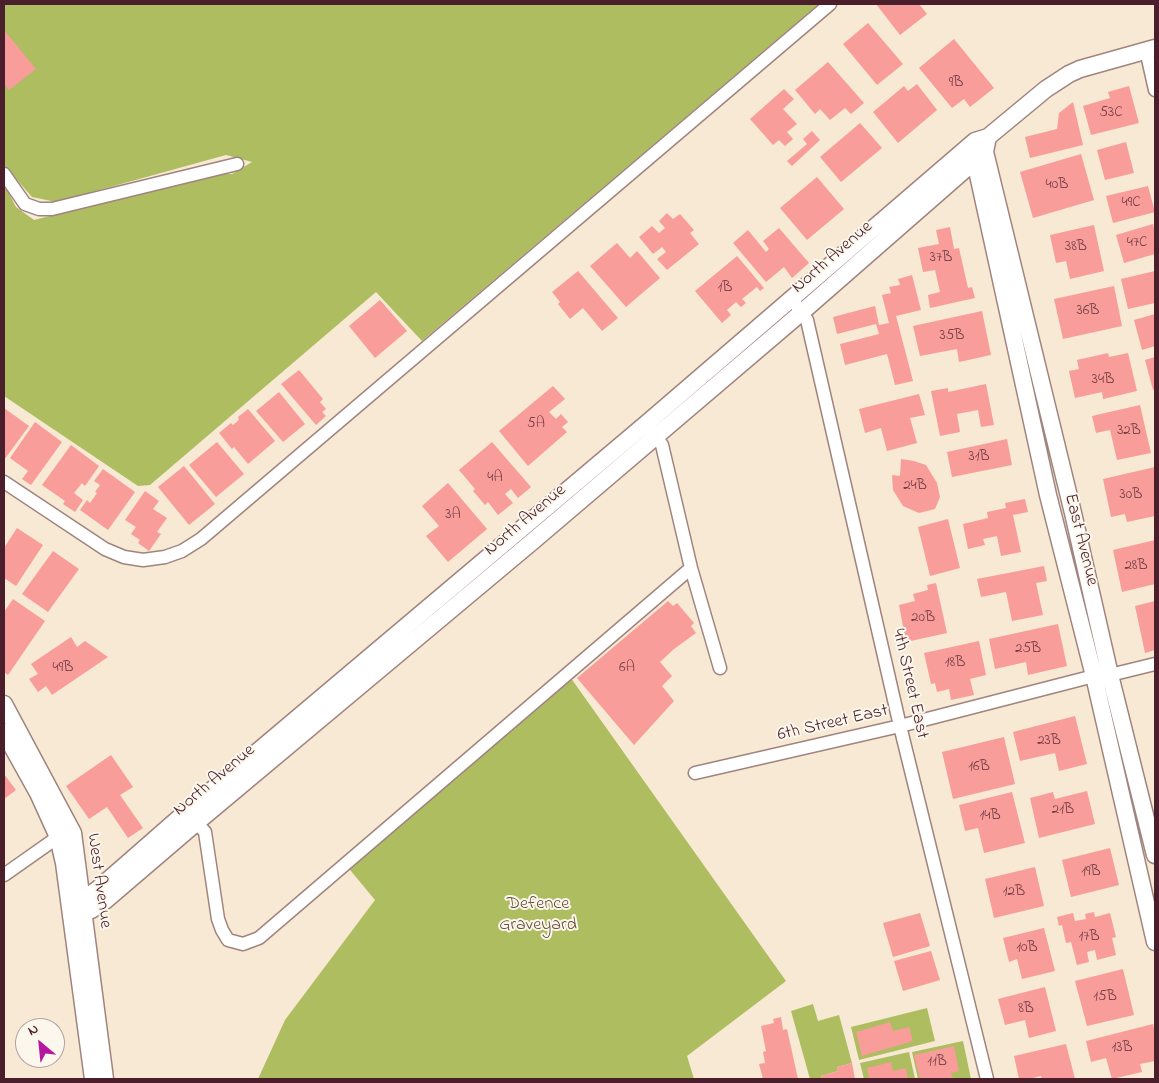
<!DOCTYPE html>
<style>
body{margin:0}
#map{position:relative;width:1159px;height:1083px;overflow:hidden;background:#f7e9d3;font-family:"Indie Flower",sans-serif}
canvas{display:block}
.frame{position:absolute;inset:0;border:5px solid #4a1f2b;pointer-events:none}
.north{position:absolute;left:15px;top:1018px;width:50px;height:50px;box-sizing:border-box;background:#fbf7ec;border:1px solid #b4a19f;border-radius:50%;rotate:332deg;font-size:14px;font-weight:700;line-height:20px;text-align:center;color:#4a1f2b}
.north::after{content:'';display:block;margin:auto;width:18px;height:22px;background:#b5179e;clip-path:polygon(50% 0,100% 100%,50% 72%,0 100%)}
</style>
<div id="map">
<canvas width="1159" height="1083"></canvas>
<div class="frame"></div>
<div class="north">N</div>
</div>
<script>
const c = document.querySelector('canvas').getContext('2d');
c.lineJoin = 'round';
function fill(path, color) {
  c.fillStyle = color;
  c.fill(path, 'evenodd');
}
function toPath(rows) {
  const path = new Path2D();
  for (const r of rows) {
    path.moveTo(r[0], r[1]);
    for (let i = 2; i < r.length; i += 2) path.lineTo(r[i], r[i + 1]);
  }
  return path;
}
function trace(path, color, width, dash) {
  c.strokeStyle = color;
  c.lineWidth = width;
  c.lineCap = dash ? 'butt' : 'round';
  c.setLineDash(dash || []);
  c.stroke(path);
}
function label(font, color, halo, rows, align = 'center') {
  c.font = font + ' "Indie Flower",sans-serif';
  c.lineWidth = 4;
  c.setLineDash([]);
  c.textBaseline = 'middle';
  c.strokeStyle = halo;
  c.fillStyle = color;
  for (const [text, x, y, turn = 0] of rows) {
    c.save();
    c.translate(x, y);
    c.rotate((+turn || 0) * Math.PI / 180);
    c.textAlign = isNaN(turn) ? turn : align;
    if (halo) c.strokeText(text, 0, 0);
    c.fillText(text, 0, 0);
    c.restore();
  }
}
const green = toPath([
 [5,4,819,4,422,341,376,292,150,485,138,486,4,396,4,191,6,188,16,207,34,220,216,174,232,174,252,162,226,155,56,202,32,197,4,165,4,6],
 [568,674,786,981,687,1056,694,1079,258,1079,285,1020,375,900,346,865],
 [813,1004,818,1021,839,1015,852,1063,837,1067,838,1071,821,1076,822,1079,810,1079,791,1011],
 [927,1008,935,1041,859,1060,851,1027],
 [963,1041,971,1079,918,1079,912,1052],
 [909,1052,915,1079,864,1079,860,1063]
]);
const building = toPath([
 [876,4,919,4,927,14,900,35],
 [868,23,903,64,877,85,843,44],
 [4,30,36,69,9,90,4,84],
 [954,39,994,88,970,107,964,99,952,108,919,68],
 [828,62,864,103,851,114,845,108,830,120,820,109,815,114,795,90],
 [917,84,937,110,898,143,873,112,904,86,908,91],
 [1129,86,1139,123,1091,135,1083,106,1110,98,1108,92],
 [784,89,794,99,783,109,797,124,787,132,793,139,785,146,779,140,773,145,750,119],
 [1073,102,1083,145,1030,158,1025,137,1057,129,1059,113],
 [860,123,882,148,841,182,820,157],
 [812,131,820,140,792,166,787,161,807,144,803,139],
 [1126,142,1134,173,1105,180,1097,150],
 [1081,154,1094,200,1033,218,1020,172],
 [817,177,844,209,807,240,780,208],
 [1148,186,1155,212,1113,223,1106,196],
 [667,213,673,219,680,214,694,230,690,233,699,244,667,270,657,259,666,252,662,247,653,254,639,237,652,226,659,233,665,228,659,221],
 [1153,224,1155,233,1155,254,1124,263,1116,235],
 [1094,225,1104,271,1070,279,1066,261,1056,263,1050,235],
 [950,227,954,249,959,248,968,288,972,287,975,298,930,308,928,295,940,292,935,270,923,272,918,248,939,244,936,230],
 [779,228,809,263,792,278,784,267,766,282,733,243,748,230,766,252,769,249,763,241],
 [617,243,630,258,637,251,660,278,626,307,590,266],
 [737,256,764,288,760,291,757,287,742,299,746,303,741,307,736,302,727,310,731,315,722,323,695,291],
 [578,271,618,318,602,331,583,308,570,319,558,304,560,302,552,292],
 [1155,271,1155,303,1128,309,1121,279],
 [912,275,921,310,896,316,913,381,895,385,887,354,845,365,840,344,879,334,876,324,837,334,833,317,875,306,879,325,889,323,882,295,891,293,889,287,900,285,898,279],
 [1114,286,1122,326,1063,339,1054,299],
 [380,300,407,331,375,358,349,326],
 [982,311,991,355,959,362,957,349,920,356,913,326],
 [1155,314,1155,346,1142,350,1134,320],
 [1108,353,1109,357,1128,353,1137,391,1103,399,1102,392,1075,398,1069,371,1079,369,1077,360],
 [1155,357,1155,389,1153,390,1145,360],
 [299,370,323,399,320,402,326,409,322,412,326,416,316,425,281,384],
 [986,384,994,425,981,427,978,410,957,414,960,432,940,436,931,391,948,388,948,392],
 [553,386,565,399,549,412,556,419,561,414,568,422,562,427,567,432,528,466,499,431],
 [279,392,305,424,283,442,256,411],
 [919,394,925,415,910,418,917,443,887,451,881,428,865,433,859,409],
 [1140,405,1151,453,1117,460,1110,430,1096,433,1092,416],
 [4,408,29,426,4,460],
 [248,409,275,441,248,464,234,447,232,449,219,433,231,423,233,425,239,420,238,417],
 [35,422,62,442,31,485,22,479,28,471,10,458],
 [1007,439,1012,465,952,477,947,452],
 [217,442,244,474,216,497,189,465],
 [492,442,531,487,518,498,511,489,505,494,513,503,498,515,488,502,485,505,473,491,475,489,459,470],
 [71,445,99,466,85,486,82,483,74,493,83,500,75,512,63,504,65,501,42,485],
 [901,459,914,461,926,465,937,483,940,497,935,509,919,513,903,506,893,490,892,475,900,476],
 [184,466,215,504,189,525,158,487],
 [1155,467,1155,516,1127,522,1125,514,1111,517,1103,479],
 [103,469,135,492,108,530,80,510,87,500,90,503,97,493,95,492,100,485,94,481],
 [448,483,487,529,448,562,426,536,439,526,422,506],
 [145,491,159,501,153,509,167,518,157,532,161,534,149,551,138,543,140,540,131,534,136,527,125,520],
 [1025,499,1028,512,1013,515,1021,552,1001,556,997,536,983,539,985,545,968,549,963,524,988,518,987,512,1006,508,1005,503],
 [948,519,960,568,930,576,918,527],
 [17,528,43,545,16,586,4,578,4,548],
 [1155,540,1155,584,1122,592,1113,550],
 [53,551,79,569,48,612,22,594],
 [1044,566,1047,581,1036,583,1043,615,1012,621,1006,592,981,597,977,579],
 [936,583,947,633,906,642,899,605,915,601,913,594,928,590,927,585],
 [13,599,45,621,8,675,4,672,4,621,5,619,4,618,4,612],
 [668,601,673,606,677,603,694,623,691,626,696,633,674,649,660,662,672,676,662,686,674,701,634,745,577,678],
 [1155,601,1155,650,1145,653,1135,606],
 [1058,624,1067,666,1028,675,1026,662,995,669,989,639],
 [71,637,77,647,85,641,108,657,52,695,46,686,38,692,29,679,38,674,31,664],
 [979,641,986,675,970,679,974,695,951,700,949,689,937,692,935,683,931,684,924,653],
 [1075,716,1087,764,1059,771,1055,753,1020,761,1013,732],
 [1004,737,1015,784,953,799,942,752],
 [111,755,133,787,120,795,143,828,128,838,107,807,89,819,66,786],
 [4,774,16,790,4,799],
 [1087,791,1095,824,1039,838,1030,798,1053,792,1055,799],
 [1012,792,1025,843,984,853,978,828,965,831,959,805],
 [1110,848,1119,885,1071,897,1062,860],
 [1035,867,1044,906,994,918,985,879],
 [1094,912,1095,917,1110,913,1116,937,1112,938,1116,955,1097,960,1095,950,1087,952,1089,962,1077,965,1071,942,1066,943,1062,925,1059,926,1057,917,1073,913,1075,921,1086,919,1085,914],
 [920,913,930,946,893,957,883,923],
 [1044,928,1055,971,1022,979,1017,959,1009,962,1003,938],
 [931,951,940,980,903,991,894,961],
 [1123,969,1134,1015,1087,1026,1075,981],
 [1045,987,1056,1031,1029,1038,1025,1020,1005,1025,998,999],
 [781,1017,783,1030,787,1029,798,1079,763,1079,759,1064,765,1063,763,1052,766,1051,761,1026,774,1023,773,1019],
 [890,1022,893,1031,909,1027,913,1041,862,1056,856,1032],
 [1153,1024,1155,1033,1155,1061,1140,1064,1142,1072,1112,1079,1106,1058,1091,1062,1086,1041],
 [1066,1044,1075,1079,1042,1079,1041,1076,1029,1079,1019,1079,1014,1056],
 [954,1046,959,1071,951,1073,953,1079,920,1079,914,1055],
 [891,1062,893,1071,906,1068,908,1079,869,1079,867,1068],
 [852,1063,855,1079,822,1079,821,1076,838,1071,837,1067]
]);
const minor = toPath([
 [1146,50,1155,90],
 [4,174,25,204,39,209,52,209,237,164],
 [797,306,807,320,900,726,987,1079],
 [652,431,662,445,691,568,720,668],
 [4,482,105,549,124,557,143,560,165,557,182,551,201,539,830,4],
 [1110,675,1155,664],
 [695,773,900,726,1094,676],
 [190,816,205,832,218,919,222,930,228,940,243,944,259,938,691,568],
 [4,875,58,837]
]);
const tertiary = toPath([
 [980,147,985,152,1073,513,1110,675,1155,855],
 [969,154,975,161,1048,495,1094,676,1155,942],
 [4,704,73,833,105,1079],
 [4,732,38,793,58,837,64,863,93,1079],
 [69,900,82,898,91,894,98,889,186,812,647,423,975,141,988,137,1046,89,1069,74,1080,69,1155,48],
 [71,916,91,910,106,900,196,823,533,541,802,312,985,152,988,137]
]);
const numberNames = [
 ["9B",956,84],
 ["53C",1111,114],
 ["40B",1057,186],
 ["49C",1131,204],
 ["47C",1137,244],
 ["38B",1076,248],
 ["37B",941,259],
 ["1B",725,289],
 ["36B",1088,312],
 ["35B",952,337],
 ["34B",1103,381],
 ["5A",536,425],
 ["32B",1129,432],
 ["31B",979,458],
 ["4A",495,479],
 ["24B",915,487],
 ["30B",1131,496],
 ["3A",453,516],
 ["28B",1136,567],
 ["20B",923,619],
 ["25B",1028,650],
 ["18B",955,664],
 ["49B",63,669],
 ["6A",627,669],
 ["23B",1049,742],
 ["16B",979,768],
 ["21B",1063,811],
 ["14B",990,817],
 ["19B",1091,873],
 ["12B",1014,893],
 ["17B",1089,938],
 ["10B",1027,949],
 ["15B",1105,998],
 ["8B",1026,1010],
 ["13B",1122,1049],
 ["11B",937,1063]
];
const streetNames = [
 ["North Avenue",833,258,-41],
 ["North Avenue",526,521,-40],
 ["East Avenue",1080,540,76],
 ["4th Street East",909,684,77],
 ["6th Street East",833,724,-13],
 ["North Avenue",215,781,-40],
 ["West Avenue",98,881,82]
];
const parkNames = [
 ["Defence",538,905],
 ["Graveyard",538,926]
];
fill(green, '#adbd60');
fill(building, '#f89d9a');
trace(minor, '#a0847f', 15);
trace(tertiary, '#a0847f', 19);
trace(minor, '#fff', 12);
trace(tertiary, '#fff', 16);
label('15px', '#763e47', null, numberNames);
label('18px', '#4a1f2b', '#fbf7ec', streetNames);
label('18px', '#684e3b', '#fbf7ec', parkNames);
</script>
